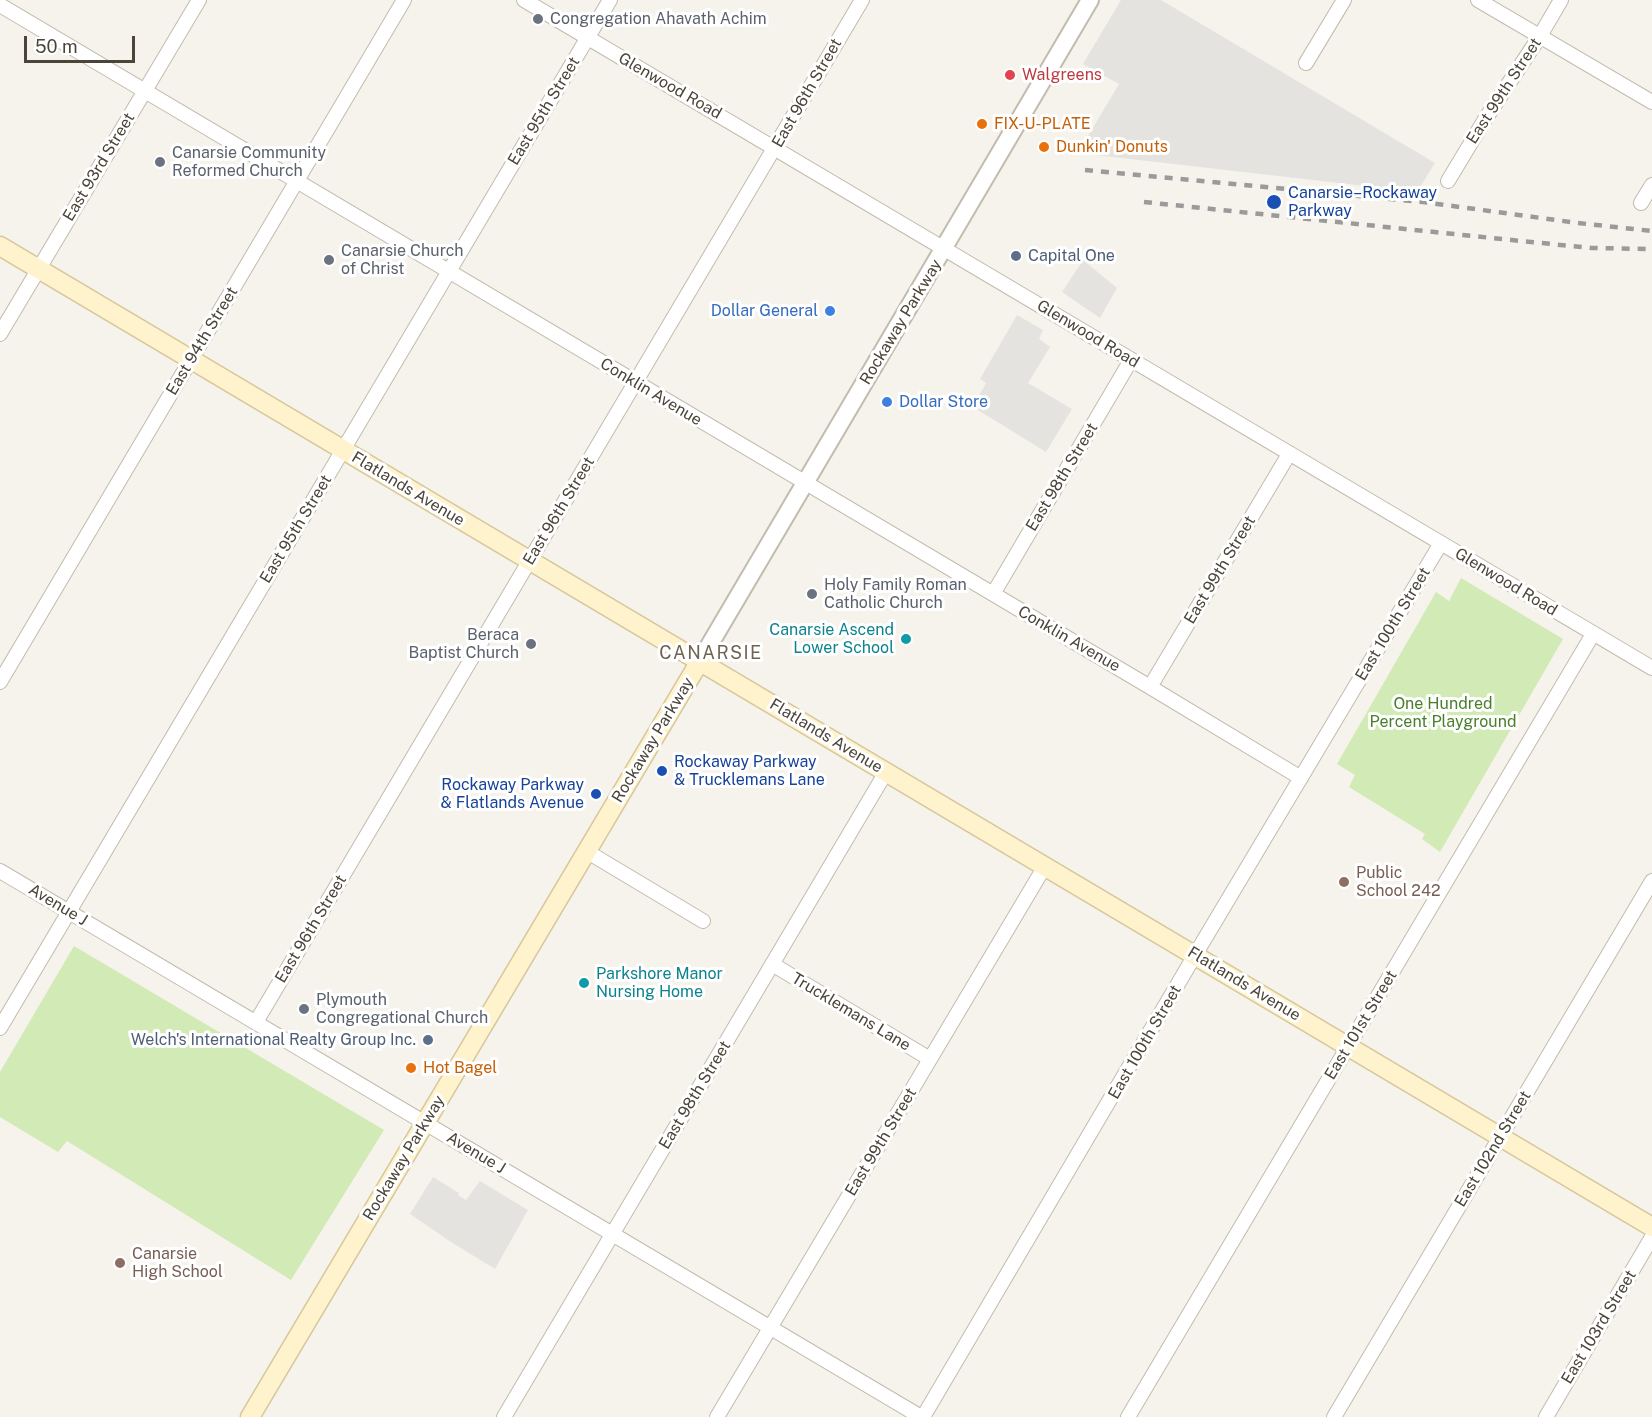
<!DOCTYPE html>
<meta charset="utf-8">
<style>
body{margin:0}
#map{position:relative;width:1652px;height:1417px;overflow:hidden;background:#f6f3ec;font-family:"Public Sans",sans-serif}
canvas{display:block}
.scale{position:absolute;left:24px;top:36px;width:111px;height:27px;box-sizing:border-box;border:3px solid #4b4439;border-top:0;padding-left:8px;font-size:18px;line-height:21px;white-space:nowrap;color:#4b4439;-webkit-text-stroke:4px #fff;paint-order:stroke}
</style>
<div id="map">
<canvas width="1652" height="1417"></canvas>
<div class="scale">50 m</div>
</div>
<script>
const c = document.querySelector('canvas').getContext('2d');
c.lineJoin = 'round';
function fill(path, color) {
  c.fillStyle = color;
  c.fill(path, 'evenodd');
}
function toPath(rows) {
  const path = new Path2D();
  for (const r of rows) {
    path.moveTo(r[0], r[1]);
    for (let i = 2; i < r.length; i += 2) path.lineTo(r[i], r[i + 1]);
  }
  return path;
}
function trace(path, color, width, dash) {
  c.strokeStyle = color;
  c.lineWidth = width;
  c.lineCap = dash ? 'butt' : 'round';
  c.setLineDash(dash || []);
  c.stroke(path);
}
function label(font, color, halo, rows, align = 'center') {
  c.font = font + ' "Public Sans",sans-serif';
  c.lineWidth = 6;
  c.setLineDash([]);
  c.textBaseline = 'middle';
  c.strokeStyle = halo;
  c.fillStyle = color;
  for (const [text, x, y, turn = 0] of rows) {
    c.save();
    c.translate(x, y);
    c.rotate((+turn || 0) * Math.PI / 180);
    c.textAlign = isNaN(turn) ? turn : align;
    if (halo) c.strokeText(text, 0, 0);
    c.fillText(text, 0, 0);
    c.restore();
  }
}
const green = toPath([
 [1461,578,1563,639,1440,852,1422,839,1425,834,1349,787,1355,775,1337,764,1436,592,1449,601],
 [74,946,384,1130,291,1280,67,1141,58,1152,0,1117,0,1072]
]);
const parking = toPath([
 [1121,0,1161,0,1435,163,1417,192,1078,153,1119,84,1083,64],
 [1083,260,1117,288,1100,318,1062,292],
 [1017,315,1043,330,1039,339,1050,347,1028,383,1072,409,1046,452,973,407,986,383,980,379],
 [433,1177,459,1193,458,1195,466,1200,480,1181,528,1210,495,1269,451,1242,410,1214]
]);
const minor = toPath([
 [524,0,1652,668],
 [1478,0,1652,102],
 [0,5,1150,687,1301,778],
 [1306,63,1344,0],
 [1448,181,1484,121,1540,36,1561,0],
 [1641,203,1652,185],
 [0,334,199,0],
 [993,594,1131,360],
 [0,682,404,0],
 [1150,687,1289,454],
 [586,851,703,921],
 [0,871,921,1417],
 [772,964,930,1059],
 [256,1022,862,0],
 [0,1028,610,0],
 [504,1417,886,772],
 [717,1417,1045,866],
 [923,1417,1195,955,1441,543],
 [1128,1417,1593,634],
 [1334,1417,1652,881],
 [1546,1417,1652,1237]
]);
const tertiary = toPath([
 [700,661,1090,0]
]);
const secondary = toPath([
 [0,246,1652,1227],
 [250,1417,700,661]
]);
const rail = toPath([
 [1085,170,1423,202,1578,223,1652,231],
 [1144,202,1531,242,1592,248,1652,249]
]);
const markers = [
 [538,19,6,"#6b7280"],
 [1010,75,6,"#e0444e"],
 [982,124,6,"#e8710a"],
 [1044,147,6,"#e8710a"],
 [160,162,6,"#6b7280"],
 [1274,202,8,"#1a4fb4"],
 [1016,256,6,"#5c6f8a"],
 [329,260,6,"#6b7280"],
 [830,311,6,"#3f7fe0"],
 [887,402,6,"#3f7fe0"],
 [812,594,6,"#6b7280"],
 [906,639,6,"#0f9aa8"],
 [531,644,6,"#6b7280"],
 [662,771,6,"#1a4fb4"],
 [596,794,6,"#1a4fb4"],
 [1344,882,6,"#8d6e63"],
 [584,983,6,"#0f9aa8"],
 [304,1009,6,"#6b7280"],
 [428,1040,6,"#5c6f8a"],
 [411,1068,6,"#e8710a"],
 [120,1263,6,"#8d6e63"]
];
const worshipNames = [
 ["Congregation Ahavath Achim",550,19],
 ["Canarsie Community",172,153],
 ["Reformed Church",172,171],
 ["Canarsie Church",341,251],
 ["of Christ",341,269],
 ["Holy Family Roman",824,585],
 ["Catholic Church",824,603],
 ["Beraca",519,635,"right"],
 ["Baptist Church",519,653,"right"],
 ["Plymouth",316,1000],
 ["Congregational Church",316,1018]
];
const healthNames = [
 ["Walgreens",1022,75]
];
const streetNames = [
 ["Glenwood Road",670,86,30],
 ["East 99th Street",1504,91,-57],
 ["East 96th Street",807,93,-60],
 ["East 95th Street",544,111,-59],
 ["East 93rd Street",99,167,-59],
 ["Rockaway Parkway",901,322,-59],
 ["Glenwood Road",1088,334,31],
 ["East 94th Street",202,341,-59],
 ["Conklin Avenue",651,392,31],
 ["East 98th Street",1062,477,-59],
 ["Flatlands Avenue",408,489,31],
 ["East 96th Street",559,511,-59],
 ["East 95th Street",296,529,-59],
 ["East 99th Street",1220,570,-59],
 ["Glenwood Road",1506,582,31],
 ["East 100th Street",1393,624,-59],
 ["Conklin Avenue",1069,639,30],
 ["Flatlands Avenue",826,736,31],
 ["Rockaway Parkway",653,740,-59],
 ["Avenue J",58,905,31],
 ["East 96th Street",311,929,-59],
 ["Flatlands Avenue",1244,984,31],
 ["Trucklemans Lane",851,1012,31],
 ["East 101st Street",1361,1025,-59],
 ["East 100th Street",1145,1042,-60],
 ["East 98th Street",695,1095,-59],
 ["East 99th Street",881,1142,-59],
 ["East 102nd Street",1493,1149,-59],
 ["Avenue J",476,1153,31],
 ["Rockaway Parkway",404,1158,-59],
 ["East 103rd Street",1599,1327,-59]
];
const foodNames = [
 ["FIX-U-PLATE",994,124],
 ["Dunkin' Donuts",1056,147],
 ["Hot Bagel",423,1068]
];
const transitNames = [
 ["Canarsie–Rockaway",1288,193],
 ["Parkway",1288,211],
 ["Rockaway Parkway",674,762],
 ["& Trucklemans Lane",674,780],
 ["Rockaway Parkway",584,785,"right"],
 ["& Flatlands Avenue",584,803,"right"]
];
const serviceNames = [
 ["Capital One",1028,256],
 ["Welch's International Realty Group Inc.",416,1040,"right"]
];
const shopNames = [
 ["Dollar General",818,311],
 ["Dollar Store",899,402,"left"]
];
const cultureNames = [
 ["Canarsie Ascend",894,630],
 ["Lower School",894,648],
 ["Parkshore Manor",596,974,"left"],
 ["Nursing Home",596,992,"left"]
];
const parkNames = [
 ["One Hundred",1443,704],
 ["Percent Playground",1443,722]
];
const educationNames = [
 ["Public",1356,873],
 ["School 242",1356,891],
 ["Canarsie",132,1254],
 ["High School",132,1272]
];
const neighbourhoodNames = [
 ["CANARSIE",711,653]
];
fill(green, '#d2eab5');
fill(parking, '#e5e3e0');
trace(minor, '#c2bbae', 16);
trace(tertiary, '#c2bbae', 20);
trace(secondary, '#d6c79b', 21);
trace(minor, '#fff', 14);
trace(tertiary, '#fff', 16);
trace(secondary, '#fff3cd', 18);
trace(rail, '#9a9a9a', 4.5, [8, 8]);
for (const [x, y, r, color] of markers) {
  const dot = new Path2D();
  dot.arc(x, y, r, 0, 2 * Math.PI);
  c.fillStyle = color;
  c.fill(dot);
  trace(dot, '#fff', 2);
}
label('16px', '#5b616d', '#fff', worshipNames, 'left');
label('16px', '#be3a42', '#fff', healthNames, 'left');
label('16px', '#4b4439', '#fff', streetNames);
label('16px', '#c56008', '#fff', foodNames, 'left');
label('16px', '#164399', '#fff', transitNames, 'left');
label('16px', '#4e5e75', '#fff', serviceNames, 'left');
label('16px', '#366cbe', '#fff', shopNames, 'right');
label('16px', '#0d838f', '#fff', cultureNames, 'right');
label('16px', '#4a7f2a', '#fff', parkNames);
label('16px', '#785e54', '#fff', educationNames, 'left');
c.letterSpacing = '1.5px';
label('18px', '#6e6250', '#fff', neighbourhoodNames);
c.letterSpacing = '0px';
</script>
